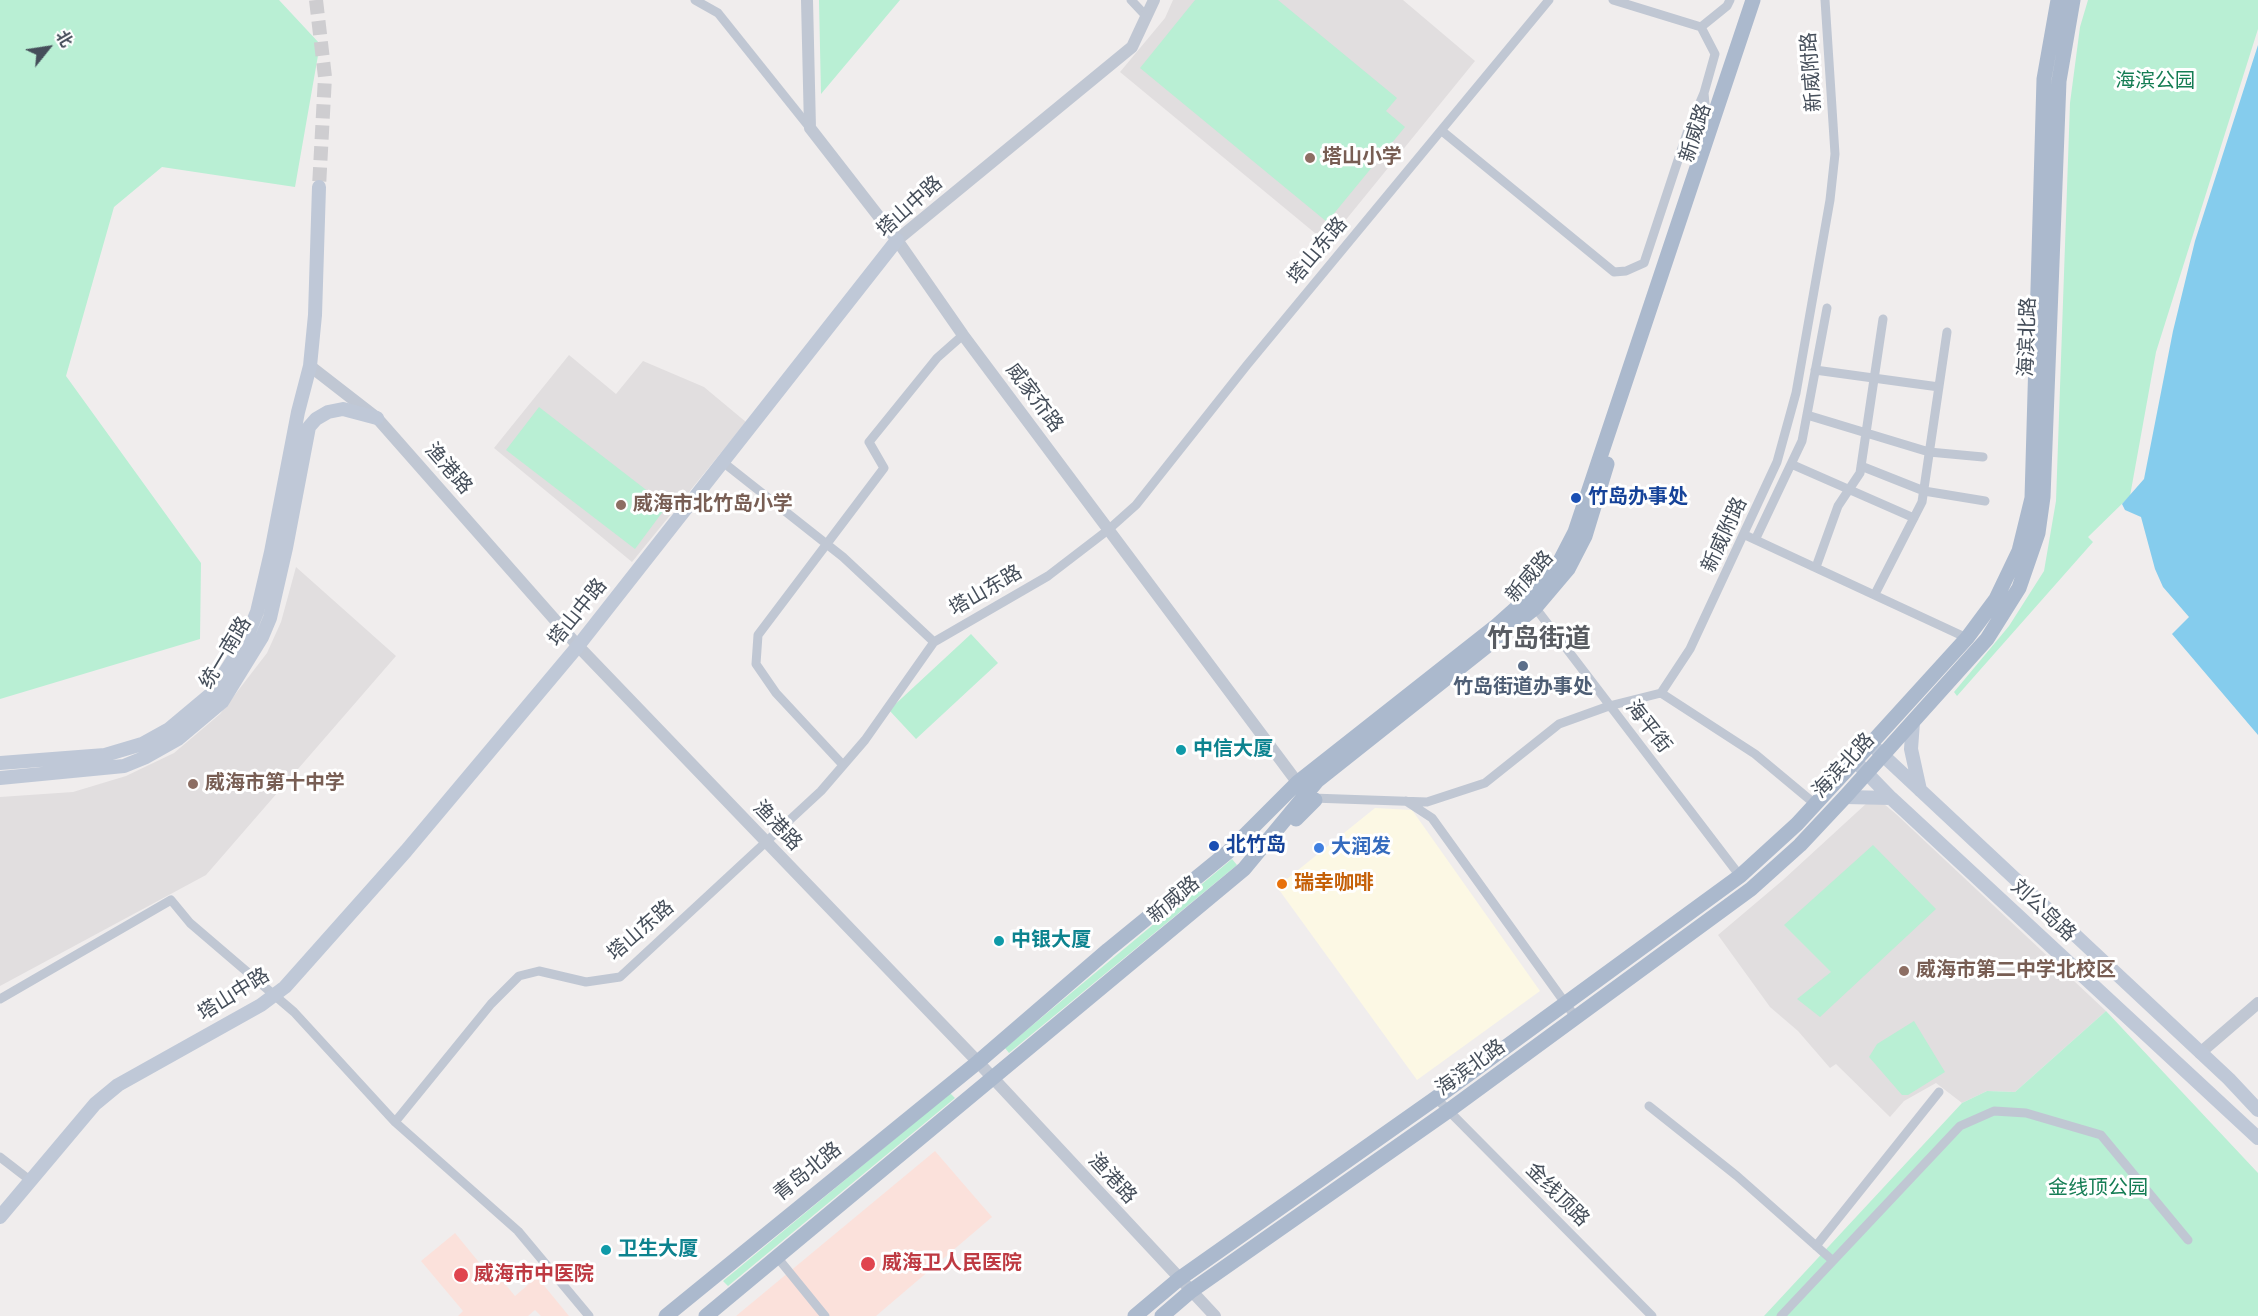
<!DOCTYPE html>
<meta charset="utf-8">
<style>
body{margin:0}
#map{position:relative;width:2258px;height:1316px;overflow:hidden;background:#f0eded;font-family:"Space Grotesk","Noto Sans SC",sans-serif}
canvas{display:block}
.north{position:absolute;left:18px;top:18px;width:60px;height:60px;-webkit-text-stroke:4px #fff;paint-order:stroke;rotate:60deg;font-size:16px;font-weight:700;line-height:24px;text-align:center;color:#454e5a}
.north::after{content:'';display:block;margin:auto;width:21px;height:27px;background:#454e5a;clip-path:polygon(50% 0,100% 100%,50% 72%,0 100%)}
</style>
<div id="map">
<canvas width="2258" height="1316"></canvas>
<div class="north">北</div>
</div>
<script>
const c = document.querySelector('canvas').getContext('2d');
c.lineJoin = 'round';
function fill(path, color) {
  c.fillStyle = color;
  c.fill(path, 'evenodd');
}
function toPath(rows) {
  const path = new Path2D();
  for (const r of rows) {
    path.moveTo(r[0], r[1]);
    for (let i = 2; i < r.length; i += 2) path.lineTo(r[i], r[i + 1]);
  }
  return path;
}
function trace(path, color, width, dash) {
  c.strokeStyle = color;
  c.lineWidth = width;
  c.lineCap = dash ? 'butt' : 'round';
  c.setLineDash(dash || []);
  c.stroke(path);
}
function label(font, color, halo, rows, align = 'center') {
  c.font = font + ' "Space Grotesk","Noto Sans SC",sans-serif';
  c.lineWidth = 6;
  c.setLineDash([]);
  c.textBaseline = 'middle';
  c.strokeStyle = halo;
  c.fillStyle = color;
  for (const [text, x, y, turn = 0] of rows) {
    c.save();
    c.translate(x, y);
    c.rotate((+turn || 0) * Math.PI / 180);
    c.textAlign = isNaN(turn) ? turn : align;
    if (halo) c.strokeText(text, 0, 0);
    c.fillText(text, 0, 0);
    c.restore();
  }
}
const commercial = toPath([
 [1375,808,1412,810,1540,991,1417,1080,1277,887]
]);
const education = toPath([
 [1173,0,1403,0,1475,61,1327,243,1120,72,1165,18],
 [569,355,616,394,643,361,704,387,746,422,632,562,494,448],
 [296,567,396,656,206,875,0,986,0,797,73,792,126,776,174,753,220,714,267,653,281,622],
 [1868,802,1884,804,1896,814,2106,1011,2015,1092,1987,1091,1962,1103,1936,1083,1904,1101,1890,1117,1836,1064,1830,1068,1798,1031,1770,1007,1718,935,1783,880]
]);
const medical = toPath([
 [935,1151,992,1217,876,1316,736,1316],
 [455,1233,491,1277,496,1273,515,1296,537,1277,569,1316,541,1316,535,1310,528,1316,458,1316,463,1311,421,1261]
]);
const green = toPath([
 [0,0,279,0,320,44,295,187,162,167,114,207,66,376,201,563,200,639,0,699],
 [819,0,900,0,821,94,819,1],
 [1195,0,1278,0,1397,98,1386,111,1405,127,1327,222,1140,68],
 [2088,0,2258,0,2258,29,2156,352,2130,496,2088,537,2093,542,1957,696,1954,692,2009,626,2044,571,2056,501,2070,103,2080,27],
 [539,407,667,506,635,549,506,450],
 [971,634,998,663,916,739,889,710],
 [1873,845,1936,909,1820,1017,1797,999,1831,972,1784,925],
 [1232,859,1237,865,1009,1053,1005,1048],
 [2106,1011,2258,1173,2258,1316,1764,1316,1962,1103,1987,1091,2015,1092],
 [1914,1021,1945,1072,1908,1095,1902,1095,1869,1057,1877,1044],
 [950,1093,955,1098,728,1286,723,1281]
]);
const water = toPath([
 [2258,45,2258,735,2172,634,2189,617,2163,587,2155,569,2141,517,2125,510,2122,504,2144,479,2173,331,2195,241]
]);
const secondaryTunnel = toPath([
 [316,0,325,77,319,187]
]);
const minor = toPath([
 [695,0,718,13,810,128],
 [1131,0,1146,16],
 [1613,0,1701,27,1715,54,1704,93,1706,115,1714,119],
 [1701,27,1727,6,1730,0],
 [1442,131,1614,272,1626,271,1644,263,1687,133,1704,93],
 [1815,370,1939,387],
 [1807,415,1929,452,1983,457],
 [724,463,843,557,934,642],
 [1791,464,1914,518],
 [1861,466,1924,491,1985,501],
 [1745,535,1967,638],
 [1756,538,1802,441,1827,308],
 [1816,567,1838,506,1860,473,1883,319],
 [1875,594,1922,502,1947,332],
 [1534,606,1740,876],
 [1661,693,1755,754,1815,804],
 [843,765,776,693,756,664,758,635,884,468,869,442,937,358,963,335],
 [1312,798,1427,802,1485,783,1559,724,1609,706,1661,693,1690,649,1777,462,1796,393,1830,200,1835,154,1825,0],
 [1406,801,1432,818,1576,1018],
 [0,999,171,900,190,923,294,1012,395,1122,518,1231,589,1316],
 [1436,1098,1652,1316],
 [1649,1106,1737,1176,1832,1260],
 [395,1122,491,1004,519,976,539,971,586,982,620,977,821,791,865,740,934,642,1048,576,1108,530,1136,505,1247,365,1549,0],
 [0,1157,31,1181],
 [1816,1246,1939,1092],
 [777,1257,825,1316],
 [1781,1316,1960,1126,1994,1111,2026,1113,2101,1135,2188,1240]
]);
const tertiary = toPath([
 [807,0,810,128,897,240,963,335,1303,790],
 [897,240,1132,47,1154,0],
 [310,366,377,418,578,646,978,1062,1215,1316],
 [2200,1053,2258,1003]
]);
const secondary = toPath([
 [1913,722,1911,749,1920,790],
 [1871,744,2229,1079,2258,1110],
 [0,763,105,755,142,744,169,729,212,693,246,639,257,612,271,552,298,412,310,366,315,315,319,187],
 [1859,765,1891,798,2258,1138],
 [0,778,124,766,146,757,178,739,222,702,262,637,270,618,286,548,309,427,316,419,328,412,343,409,377,418],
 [1845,797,1891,798],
 [0,1217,95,1104,118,1085,261,1005,285,987,406,851,578,646,897,240]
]);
const primary = toPath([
 [1296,819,1315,800],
 [666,1316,978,1062,1108,950,1228,852,1297,783,1495,627,1542,585,1560,561,1575,532,1753,0],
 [706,1316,1244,869,1317,781,1535,608,1568,569,1585,536,1607,464],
 [1135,1316,1179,1279,1436,1098,1740,876,1797,824,1855,761,1967,638,1996,599,2019,551,2032,498,2044,79,2058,0],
 [1162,1316,1191,1291,1448,1111,1751,889,1800,845,1845,797,1987,639,2019,588,2038,533,2043,497,2059,81,2073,0]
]);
const markers = [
 [1310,158,6,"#8d6e63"],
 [1576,498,6,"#1a4fb4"],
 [621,505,6,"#8d6e63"],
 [1523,666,6,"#5c6f8a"],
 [1181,750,6,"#0f9aa8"],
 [193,784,6,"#8d6e63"],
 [1214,846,6,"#1a4fb4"],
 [1319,848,6,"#3f7fe0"],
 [1282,884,6,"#e8710a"],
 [999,941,6,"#0f9aa8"],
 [1904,971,6,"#8d6e63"],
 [606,1250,6,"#0f9aa8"],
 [868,1264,8,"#e0444e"],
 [461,1275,8,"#e0444e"]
];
const streetNames = [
 ["新威附路",1812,72,-94],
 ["新威路",1696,133,-72],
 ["塔山中路",910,207,-42],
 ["塔山东路",1318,251,-50],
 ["海滨北路",2028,337,-88],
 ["威家夼路",1034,398,53],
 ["渔港路",448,469,49],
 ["新威附路",1725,535,-65],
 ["新威路",1530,577,-49],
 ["塔山东路",986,591,-30],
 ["塔山中路",578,613,-51],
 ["统一南路",226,653,-59],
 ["海平街",1648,727,52],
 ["海滨北路",1844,766,-47],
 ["渔港路",777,826,46],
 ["新威路",1174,900,-40],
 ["刘公岛路",2043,911,43],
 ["塔山东路",641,931,-41],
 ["塔山中路",234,995,-32],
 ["海滨北路",1471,1068,-36],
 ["青岛北路",808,1172,-39],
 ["渔港路",1112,1179,47],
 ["金线顶路",1557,1195,45]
];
const parkNames = [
 ["海滨公园",2155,82],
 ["金线顶公园",2098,1189]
];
const educationNames = [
 ["塔山小学",1322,158],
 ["威海市北竹岛小学",633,505],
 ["威海市第十中学",205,784],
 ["威海市第二中学北校区",1916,971]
];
const transitNames = [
 ["竹岛办事处",1588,498],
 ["北竹岛",1226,846]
];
const serviceNames = [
 ["竹岛街道办事处",1523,688]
];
const cultureNames = [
 ["中信大厦",1193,750],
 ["中银大厦",1011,941],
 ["卫生大厦",618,1250]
];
const shopNames = [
 ["大润发",1331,848]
];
const foodNames = [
 ["瑞幸咖啡",1294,884]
];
const healthNames = [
 ["威海卫人民医院",882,1264],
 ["威海市中医院",474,1275]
];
const districtNames = [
 ["竹岛街道",1539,640]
];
fill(commercial, '#fcf8e4');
fill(education, '#e1dedf');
fill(medical, '#fbe1db');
fill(green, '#b9efd4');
fill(water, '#85cced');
trace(secondaryTunnel, '#cecdd0', 14, [14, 7]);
trace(minor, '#c0c7d3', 9);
trace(tertiary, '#c0c7d3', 12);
trace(secondary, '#bfc8d7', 14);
trace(primary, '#abb9cd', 15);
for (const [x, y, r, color] of markers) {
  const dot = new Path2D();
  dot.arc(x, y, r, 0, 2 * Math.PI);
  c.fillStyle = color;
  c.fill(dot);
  trace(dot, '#fff', 2);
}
label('20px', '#454e5a', '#fff', streetNames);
label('20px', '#157d54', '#fff', parkNames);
label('bold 20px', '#785e54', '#fff', educationNames, 'left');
label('bold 20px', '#164399', '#fff', transitNames, 'left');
label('bold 20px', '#4e5e75', '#fff', serviceNames);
label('bold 20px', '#0d838f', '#fff', cultureNames, 'left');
label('bold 20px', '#366cbe', '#fff', shopNames, 'left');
label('bold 20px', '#c56008', '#fff', foodNames, 'left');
label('bold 20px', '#be3a42', '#fff', healthNames, 'left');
label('bold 26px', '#595c62', '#fff', districtNames);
</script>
